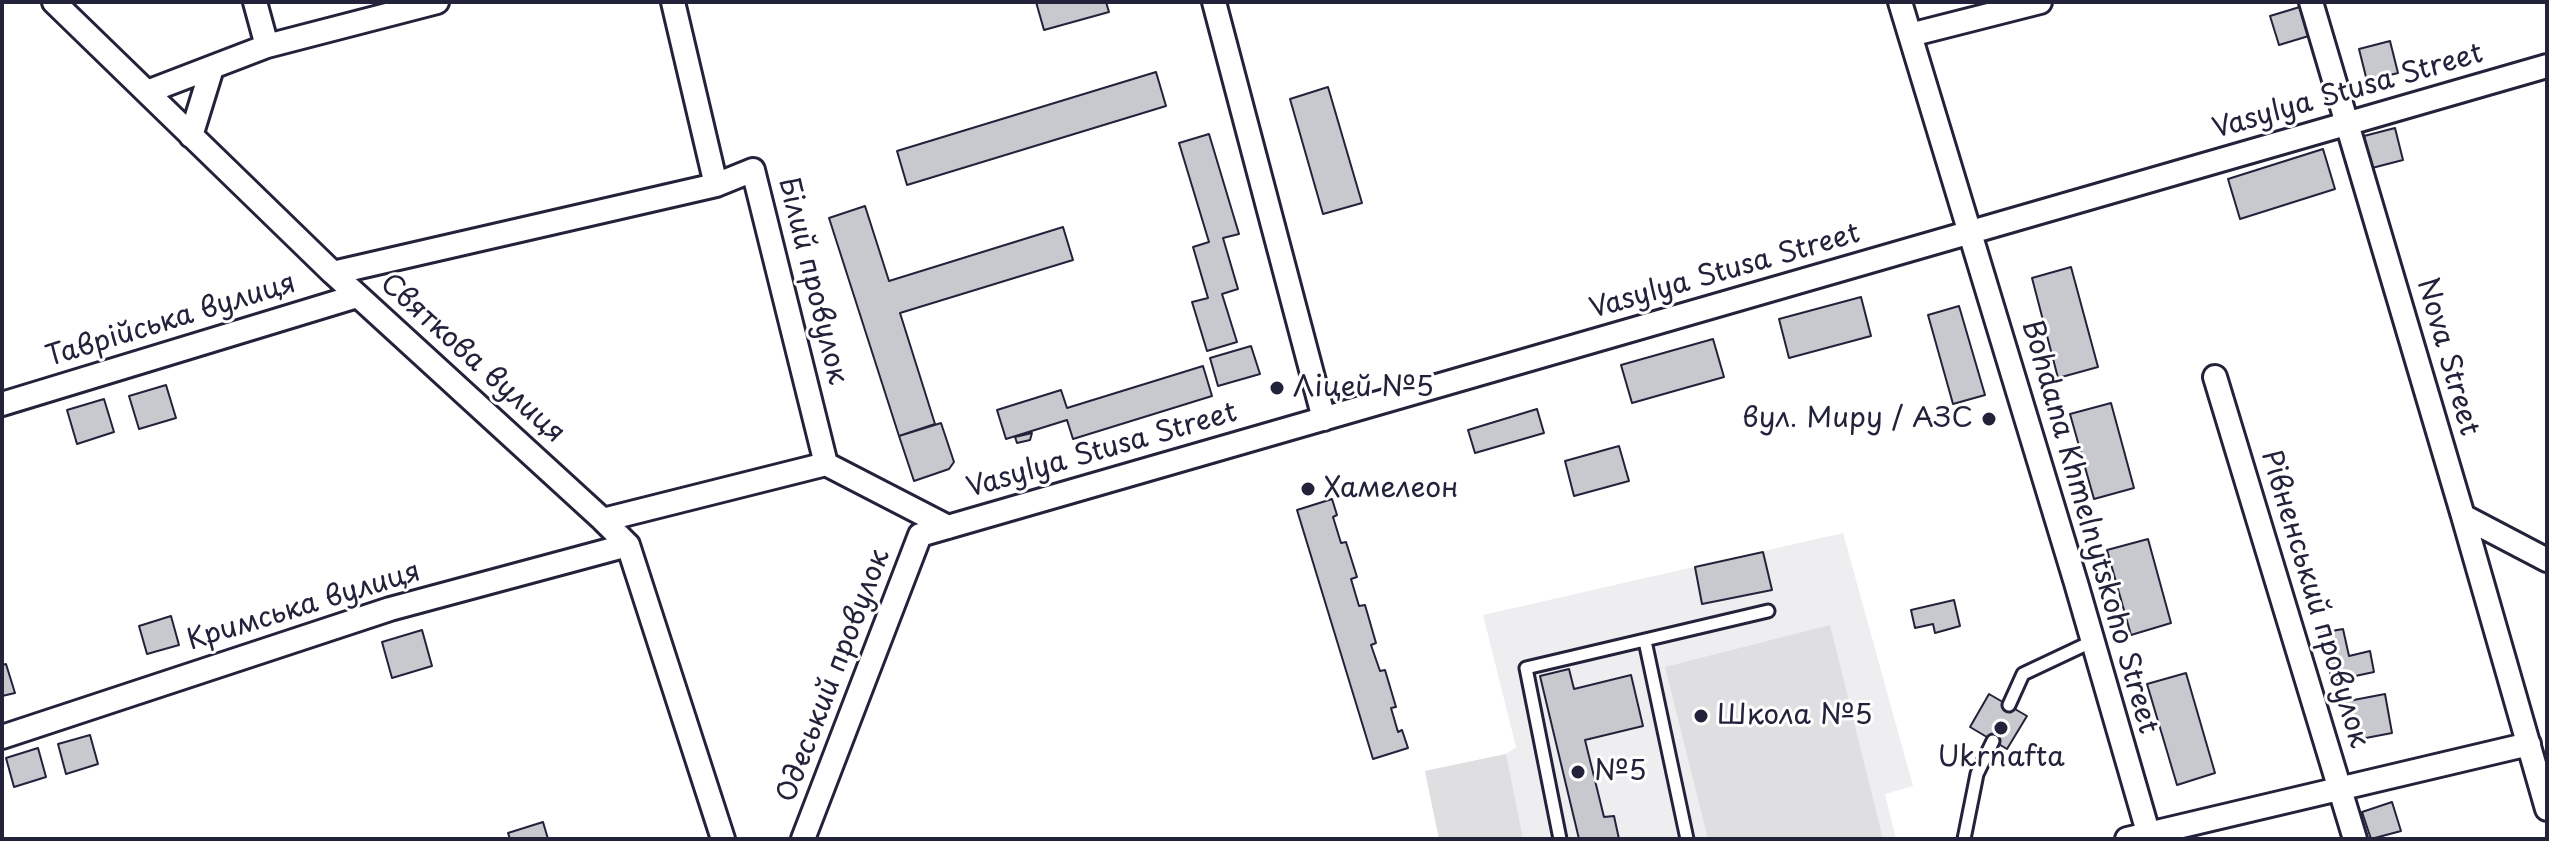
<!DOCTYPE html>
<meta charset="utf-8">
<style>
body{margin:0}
#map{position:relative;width:2549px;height:841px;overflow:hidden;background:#fff;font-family:"Playpen Sans",sans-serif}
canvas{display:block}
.frame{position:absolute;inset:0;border:4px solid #22223b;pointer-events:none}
</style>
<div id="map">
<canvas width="2549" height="841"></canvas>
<div class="frame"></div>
</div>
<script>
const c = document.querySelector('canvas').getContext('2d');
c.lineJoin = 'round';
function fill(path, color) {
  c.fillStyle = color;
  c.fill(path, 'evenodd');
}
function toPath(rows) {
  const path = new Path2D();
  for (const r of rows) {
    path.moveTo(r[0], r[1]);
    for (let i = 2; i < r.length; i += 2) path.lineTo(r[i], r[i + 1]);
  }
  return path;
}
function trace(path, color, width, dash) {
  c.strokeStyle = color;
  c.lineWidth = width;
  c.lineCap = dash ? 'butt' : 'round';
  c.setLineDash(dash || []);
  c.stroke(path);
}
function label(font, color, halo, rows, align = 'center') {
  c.font = font + ' "Playpen Sans",sans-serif';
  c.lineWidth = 6;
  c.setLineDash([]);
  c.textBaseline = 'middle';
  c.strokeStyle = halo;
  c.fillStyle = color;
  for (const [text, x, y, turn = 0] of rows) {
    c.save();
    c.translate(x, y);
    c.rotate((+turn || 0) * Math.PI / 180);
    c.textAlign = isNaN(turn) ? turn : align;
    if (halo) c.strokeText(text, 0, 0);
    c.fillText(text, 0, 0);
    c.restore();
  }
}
const built = toPath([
 [1843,533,1913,786,1885,794,1896,839,1439,839,1425,771,1506,754,1516,747,1483,615]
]);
const green = toPath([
 [1830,625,1883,839,1708,839,1665,667],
 [1506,754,1523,839,1439,839,1425,771]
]);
const building = toPath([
 [1036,2,1106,2,1109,12,1044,30,1036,2],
 [2303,6,2312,35,2279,45,2270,16,2303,6],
 [2390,41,2398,73,2367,81,2359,49,2390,41],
 [1156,72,1166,106,907,185,897,151,1156,72],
 [1328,87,1362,203,1323,214,1290,99,1328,87],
 [2395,128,2403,160,2372,168,2364,136,2395,128],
 [1209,134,1239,234,1223,238,1238,289,1222,294,1237,342,1207,351,1192,302,1208,298,1193,247,1209,242,1179,143,1209,134],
 [2323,149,2335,189,2240,219,2228,179,2323,149],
 [865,206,889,281,1063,227,1073,260,900,313,935,424,899,436,829,218,865,206],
 [2071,267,2098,367,2058,378,2032,278,2071,267],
 [1861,297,1871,336,1789,358,1779,319,1861,297],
 [1959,306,1985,395,1953,404,1928,315,1959,306],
 [1713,339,1724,377,1632,403,1621,365,1713,339],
 [1251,346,1260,374,1218,386,1210,358,1251,346],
 [1203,366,1212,396,1073,439,1067,420,1006,439,997,410,1061,390,1067,408,1203,366],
 [166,385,176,418,139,429,129,396,166,385],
 [104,399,114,432,77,444,67,410,104,399],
 [2111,403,2134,488,2094,499,2070,414,2111,403],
 [1537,409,1544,433,1475,453,1468,430,1537,409],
 [941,423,954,462,949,469,914,481,899,436,941,423],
 [1032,433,1030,440,1017,443,1015,437,1032,433],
 [1619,446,1629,481,1574,496,1565,461,1619,446],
 [1332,499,1337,515,1333,517,1341,543,1346,542,1357,577,1351,579,1359,606,1365,605,1376,643,1371,645,1380,671,1385,670,1396,707,1391,708,1398,732,1402,730,1408,748,1373,759,1297,510,1332,499],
 [2148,539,2171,623,2131,635,2107,550,2148,539],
 [1763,552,1772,590,1702,604,1695,567,1763,552],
 [1954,600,1960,626,1935,633,1933,624,1915,628,1911,610,1954,600],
 [171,616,179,645,147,654,139,626,171,616],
 [2343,629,2349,656,2370,651,2374,672,2332,681,2321,633,2343,629],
 [422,630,432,666,392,678,382,642,422,630],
 [6,664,15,693,2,696,2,665,6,664],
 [1569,669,1574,689,1631,675,1643,726,1585,740,1604,817,1614,816,1619,839,1579,839,1540,676,1569,669],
 [2186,673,2215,773,2177,785,2147,684,2186,673],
 [1989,694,2027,716,2007,749,1970,727,1989,694],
 [2385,694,2392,733,2350,741,2343,702,2385,694],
 [90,735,98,764,66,774,58,744,90,735],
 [38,748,46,777,14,787,6,758,38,748],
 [2392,802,2401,831,2371,839,2362,812,2392,802],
 [543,822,548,839,510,839,508,833,543,822]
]);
const lane = toPath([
 [1645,641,1687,839],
 [2009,705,2023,674,2093,641],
 [1560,839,1526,668,1768,611],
 [1964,839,1977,774,1993,741]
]);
const street = toPath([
 [54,2,333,273,603,520,628,545,723,839],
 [255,2,267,46],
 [673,2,716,185],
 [1214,2,1324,419],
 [1900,2,2076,583,2150,839],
 [2311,2,2463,516,2547,560],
 [1910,35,2040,2],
 [147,92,267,46,437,2],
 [191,136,212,68],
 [333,273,716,185,753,170,826,464],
 [2215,377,2355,839],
 [2,404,357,296],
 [826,464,948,527],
 [2463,516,2547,809],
 [603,520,826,464],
 [2,737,390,609,628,545],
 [803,839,920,535,2547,66],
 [2127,839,2529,744]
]);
const markers = [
 [1277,388,8,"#22223b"],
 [1989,419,8,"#22223b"],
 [1308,489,8,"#22223b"],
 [1701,716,8,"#22223b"],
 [2001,728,8,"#22223b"],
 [1578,772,8,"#22223b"]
];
const streetNames = [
 ["Vasylya Stusa Street",2348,92,-16],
 ["Vasylya Stusa Street",1725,272,-16],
 ["Білий провулок",812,281,76],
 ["Таврійська вулиця",171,321,-17],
 ["Nova Street",2447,357,74],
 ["Святкова вулиця",472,359,42],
 ["Vasylya Stusa Street",1102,451,-16],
 ["Bohdana Khmelnytskoho Street",2089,527,74],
 ["Рівненський провулок",2314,599,73],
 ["Кримська вулиця",304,607,-17],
 ["Одеський провулок",834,676,-69]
];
const poiNames = [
 ["Ліцей №5",1293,388],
 ["вул. Миру / АЗС",1973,419,"right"],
 ["Хамелеон",1324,489],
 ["Школа №5",1717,716],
 ["Ukrnafta",2001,758,"center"],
 ["№5",1594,772]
];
fill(built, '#eeeef1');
fill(green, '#dfdfe2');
fill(building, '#c8c8cf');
trace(building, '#22223b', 2);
trace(lane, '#22223b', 17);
trace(street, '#22223b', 28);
trace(lane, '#fff', 11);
trace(street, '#fff', 22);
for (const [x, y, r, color] of markers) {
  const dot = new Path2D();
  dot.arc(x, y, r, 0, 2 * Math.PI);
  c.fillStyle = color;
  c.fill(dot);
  trace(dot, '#fff', 3);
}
label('28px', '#22223b', '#fff', streetNames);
label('28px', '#22223b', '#fff', poiNames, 'left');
</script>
